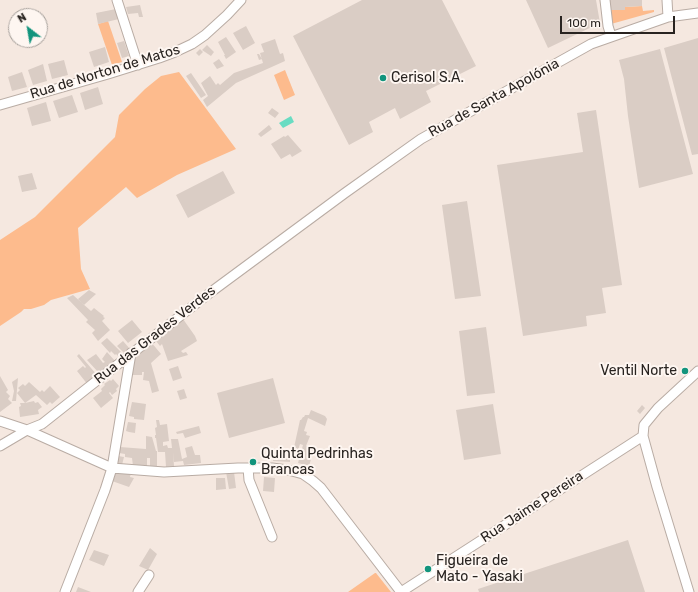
<!DOCTYPE html>
<meta charset="utf-8">
<style>
body{margin:0}
#map{position:relative;width:698px;height:592px;overflow:hidden;background:#f5e8e0;font-family:Rubik,sans-serif}
canvas{display:block}
.north{position:absolute;left:8px;top:8px;width:40px;height:40px;box-sizing:border-box;background:#fef6f1;border:1px solid #a8a29d;border-radius:50%;rotate:329deg;font-size:11px;font-weight:700;line-height:16px;text-align:center;color:#282320}
.north::after{content:'';display:block;margin:auto;width:14px;height:18px;background:#12947d;clip-path:polygon(50% 0,100% 100%,50% 72%,0 100%)}
.scale{position:absolute;left:560px;top:16px;width:115px;height:18px;box-sizing:border-box;border:2px solid #282320;border-top:0;padding-left:5px;font-size:12px;line-height:14px;white-space:nowrap;color:#282320;-webkit-text-stroke:3px #fef6f1;paint-order:stroke}
</style>
<div id="map">
<canvas width="698" height="592"></canvas>
<div class="north">N</div>
<div class="scale">100 m</div>
</div>
<script>
const c = document.querySelector('canvas').getContext('2d');
c.lineJoin = 'round';
function fill(path, color) {
  c.fillStyle = color;
  c.fill(path, 'evenodd');
}
function toPath(rows) {
  const path = new Path2D();
  for (const r of rows) {
    path.moveTo(r[0], r[1]);
    for (let i = 2; i < r.length; i += 2) path.lineTo(r[i], r[i + 1]);
  }
  return path;
}
function trace(path, color, width, dash) {
  c.strokeStyle = color;
  c.lineWidth = width;
  c.lineCap = dash ? 'butt' : 'round';
  c.setLineDash(dash || []);
  c.stroke(path);
}
function label(font, color, halo, rows, align = 'center') {
  c.font = font + ' Rubik,sans-serif';
  c.lineWidth = 4;
  c.setLineDash([]);
  c.textBaseline = 'middle';
  c.strokeStyle = halo;
  c.fillStyle = color;
  for (const [text, x, y, turn = 0] of rows) {
    c.save();
    c.translate(x, y);
    c.rotate((+turn || 0) * Math.PI / 180);
    c.textAlign = isNaN(turn) ? turn : align;
    if (halo) c.strokeText(text, 0, 0);
    c.fillText(text, 0, 0);
    c.restore();
  }
}
const green = toPath([
 [642,6,643,11,654,10,654,12,611,24,608,10,625,10,625,7],
 [108,21,122,62,112,65,98,24],
 [285,70,295,95,284,100,274,75],
 [179,72,236,149,177,175,137,198,126,187,78,228,81,269,90,289,51,300,44,305,31,309,24,309,21,312,0,326,0,240,35,217,115,137,119,115,145,89,161,76],
 [376,573,391,592,348,592,375,573]
]);
const water = toPath([
 [291,116,294,122,283,128,279,123]
]);
const building = toPath([
 [362,0,442,0,476,66,426,91,431,102,400,119,395,108,369,122,373,132,349,145,293,36],
 [526,0,596,0,600,23,548,48],
 [608,0,642,0,642,6,625,7,625,10,608,10],
 [140,5,143,17,139,17,138,13,128,14,126,7],
 [116,9,119,19,98,24,96,13],
 [246,26,255,43,243,50,233,33],
 [226,37,236,52,226,59,224,55,225,55,218,42],
 [698,38,698,154,692,155,664,48],
 [275,39,280,54,283,53,285,61,236,83,207,107,203,100,208,96,201,83,210,76,216,85,218,83,220,85,234,73,263,63,260,53,264,52,261,44],
 [124,41,129,56,122,58,117,43],
 [207,45,214,52,211,56,202,50],
 [105,47,109,62,94,67,89,52],
 [200,49,203,52,199,56,196,53],
 [660,49,693,174,639,188,628,116,624,79,619,60],
 [257,54,259,54,262,59,259,60],
 [219,59,224,66,217,69,213,63],
 [64,60,68,75,52,79,48,64],
 [43,64,47,81,33,85,28,70],
 [22,72,27,87,12,91,8,77],
 [191,73,206,95,201,98,186,76],
 [98,87,103,104,85,110,80,93],
 [72,95,78,112,59,118,53,101],
 [46,102,51,121,32,126,27,108],
 [272,108,279,113,275,118,268,113],
 [596,110,622,285,602,288,606,313,586,316,587,326,523,336,497,165,583,152,577,113],
 [269,125,272,129,261,137,258,134],
 [288,135,302,151,292,157,290,154,281,159,271,144,284,136,285,137],
 [223,171,235,193,188,218,176,195],
 [32,173,37,189,22,192,18,176],
 [467,201,481,296,455,299,442,205],
 [89,290,96,294,84,305,78,299],
 [73,295,91,311,94,308,104,316,103,317,105,318,102,321,110,330,98,341,92,333,95,330,86,322,88,320,67,298],
 [183,319,195,336,197,341,181,351,183,353,186,352,188,355,168,361,162,344,160,346,156,341,154,343,153,341],
 [132,320,142,332,128,343,118,331],
 [486,327,495,393,467,396,459,331],
 [107,338,124,355,120,358,116,354,115,355,111,351,110,353,101,343],
 [123,341,130,349,125,354,117,346],
 [151,342,161,354,151,363,159,391,152,393,149,381,143,380,144,372,142,372,142,375,132,375,135,354],
 [107,352,116,362,88,385,77,371,83,366,85,368,86,367,77,356,79,354,97,375,99,373,87,360,96,354,103,363,105,362,102,359],
 [178,366,182,378,173,381,169,369],
 [0,376,8,390,6,392,10,396,8,399,12,403,0,412],
 [18,378,16,401,12,401,14,391,12,382],
 [273,378,285,423,229,438,217,393],
 [113,379,119,386,116,389,117,391,112,395,110,392,109,393,113,398,101,408,93,398,102,391,101,389,105,385,104,384,110,380,111,381],
 [29,382,40,392,42,390,44,392,50,386,60,397,52,404,50,402,47,405,36,395,25,403,34,401,35,403,38,402,42,407,38,410,39,414,20,417,19,407,21,406,20,403,25,403,17,393,20,390,18,388,23,384,25,386],
 [184,389,187,398,180,400,177,391],
 [132,402,146,404,144,420,134,419,134,417,129,416],
 [493,404,501,454,464,460,456,410],
 [642,405,645,408,640,414,637,411],
 [311,410,325,416,327,419,325,426,308,418,304,431,307,432,306,435,310,436,306,446,314,449,309,466,298,463,303,445,300,444,297,453,293,452,300,420,301,420,303,417,304,417,305,415,309,415],
 [156,420,159,420,160,425,167,424,169,441,163,442,163,446,167,445,168,448,172,448,171,439,178,439,182,459,187,457,185,448,192,446,195,455,200,455,201,463,184,465,183,461,174,462,173,452,174,466,166,467,165,452,158,452,156,438,155,438,155,435,156,435,155,428,157,427],
 [128,422,136,423,135,433,129,432,126,431],
 [199,426,201,433,185,438,183,433,177,434,176,432],
 [146,436,152,437,156,451,157,451,157,468,150,467,150,458,147,458,147,467,133,466,132,458,125,457,125,454,119,453,120,447,146,449],
 [274,450,290,452,290,462,273,461],
 [118,456,124,457,122,465,117,462],
 [116,471,131,473,130,477,134,478,129,487,112,481],
 [226,472,234,472,236,488,229,489],
 [264,477,275,478,274,492,263,491],
 [216,478,225,478,226,489,216,490],
 [628,540,645,592,479,592,478,589],
 [150,548,157,554,148,570,139,566],
 [94,550,109,555,104,566,89,560],
 [78,587,91,592,76,592]
]);
const minor = toPath([
 [117,0,138,65],
 [605,0,608,26,611,36],
 [667,0,668,17],
 [0,105,108,74,159,58,175,52,192,44,205,35,227,15,241,0],
 [0,421,27,430,112,468,164,472,238,468,272,468,288,470,303,474,313,481,321,488,401,592],
 [0,446,27,430,42,424,90,386,211,292,345,193,421,139,591,44,668,17,698,13],
 [248,468,249,480,272,537],
 [65,592,105,490,112,468,131,353],
 [138,592,149,575],
 [401,592,643,436],
 [689,592,657,487,643,436,644,425,658,408,698,371]
]);
const markers = [
 [383,78,4,"#12947d"],
 [685,371,4,"#12947d"],
 [253,462,4,"#12947d"],
 [428,569,4,"#12947d"]
];
const streetNames = [
 ["Rua de Norton de Matos",105,72,-17],
 ["Rua de Santa Apolónia",494,98,-29],
 ["Rua das Grades Verdes",155,335,-38],
 ["Rua Jaime Pereira",532,507,-33]
];
const poiNames = [
 ["Cerisol S.A.",391,78],
 ["Ventil Norte",677,371,"right"],
 ["Quinta Pedrinhas",261,454],
 ["Brancas",261,470],
 ["Figueira de",436,561],
 ["Mato - Yasaki",436,577]
];
fill(green, '#fdbb8d');
fill(water, '#69dcc2');
fill(building, '#dacdc5');
trace(minor, '#b9aca4', 11);
trace(minor, '#fff', 9);
for (const [x, y, r, color] of markers) {
  const dot = new Path2D();
  dot.arc(x, y, r, 0, 2 * Math.PI);
  c.fillStyle = color;
  c.fill(dot);
  trace(dot, '#fef6f1', 1.5);
}
label('14px', '#282320', '#fef6f1', streetNames);
label('14px', '#282320', '#fef6f1', poiNames, 'left');
</script>
